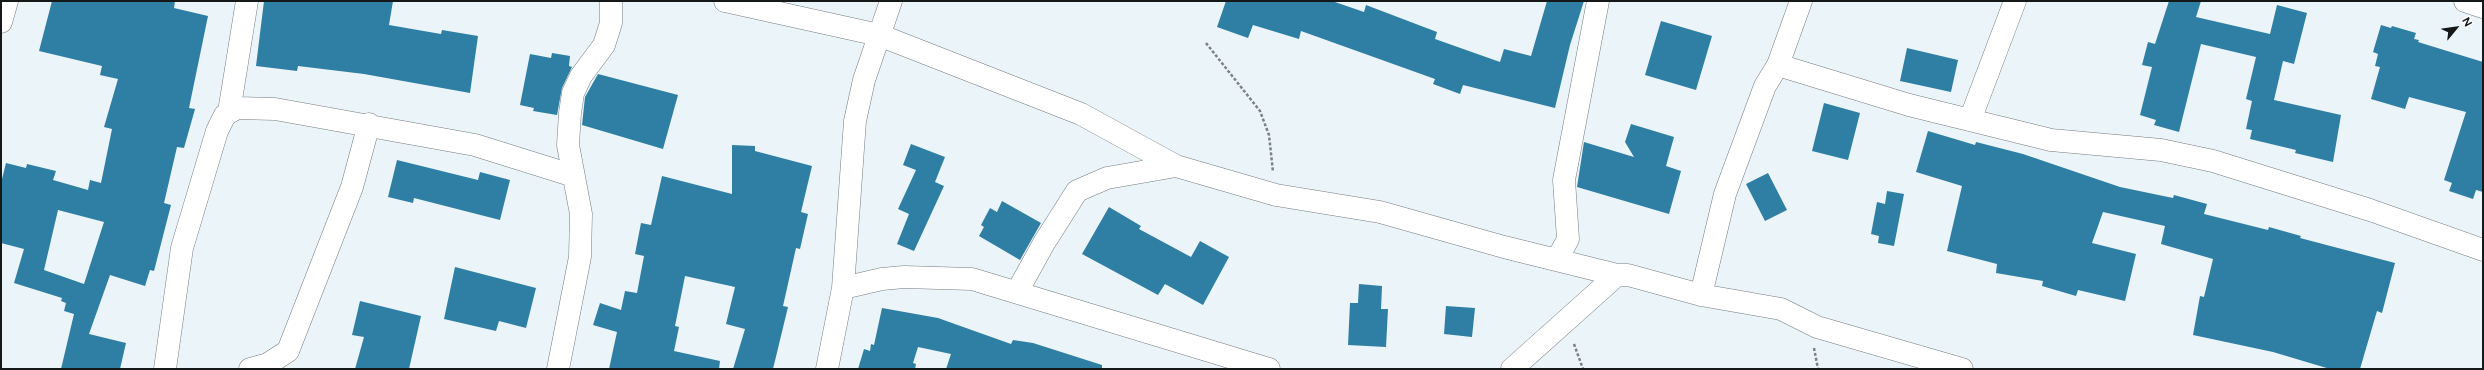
<!DOCTYPE html>
<style>
body{margin:0}
#map{position:relative;width:2484px;height:370px;overflow:hidden;background:#ebf4f9;font-family:Figtree,sans-serif}
canvas{display:block}
.frame{position:absolute;inset:0;border:2px solid #151819;pointer-events:none}
.north{position:absolute;left:2436px;top:8px;width:40px;height:40px;-webkit-text-stroke:3px #fff;paint-order:stroke;rotate:61deg;font-size:11px;font-weight:700;line-height:16px;text-align:center;color:#151819}
.north::after{content:'';display:block;margin:auto;width:14px;height:18px;background:#151819;clip-path:polygon(50% 0,100% 100%,50% 72%,0 100%)}
</style>
<div id="map">
<canvas width="2484" height="370"></canvas>
<div class="frame"></div>
<div class="north">N</div>
</div>
<script>
const c = document.querySelector('canvas').getContext('2d');
c.lineJoin = 'round';
function fill(path, color) {
  c.fillStyle = color;
  c.fill(path, 'evenodd');
}
function toPath(rows) {
  const path = new Path2D();
  for (const r of rows) {
    path.moveTo(r[0], r[1]);
    for (let i = 2; i < r.length; i += 2) path.lineTo(r[i], r[i + 1]);
  }
  return path;
}
function trace(path, color, width, dash) {
  c.strokeStyle = color;
  c.lineWidth = width;
  c.lineCap = dash ? 'butt' : 'round';
  c.setLineDash(dash || []);
  c.stroke(path);
}
const building = toPath([
 [52,1,175,1,174,8,208,16,189,108,195,109,184,148,177,147,164,203,171,205,154,271,150,270,145,286,110,275,89,334,126,343,120,369,61,369,74,314,64,311,66,303,61,301,62,298,14,283,24,249,1,243,1,183,6,163,26,168,27,164,56,171,53,180,88,190,90,180,101,183,112,129,104,127,118,79,100,75,102,66,39,51],
 [58,210,104,222,84,284,44,270],
 [264,1,393,1,389,25,441,34,442,30,478,36,470,93,364,74,298,66,297,71,256,66],
 [1226,1,1332,1,1364,12,1366,5,1437,32,1435,39,1500,62,1504,49,1531,56,1547,1,1584,1,1570,45,1555,108,1463,85,1460,94,1433,84,1435,79,1301,31,1299,39,1253,25,1248,38,1217,27],
 [2169,1,2201,1,2196,17,2270,34,2277,5,2307,13,2294,64,2283,61,2274,100,2341,115,2333,162,2295,153,2296,150,2250,139,2252,130,2246,129,2252,101,2246,99,2256,57,2201,44,2179,132,2154,125,2156,120,2140,115,2152,67,2142,65,2148,42,2155,44],
 [1661,21,1712,36,1696,90,1645,75],
 [2381,25,2391,28,2392,26,2416,33,2414,39,2419,40,2418,42,2483,62,2483,192,2476,190,2473,199,2449,191,2452,183,2444,180,2466,112,2409,97,2405,109,2371,99,2380,67,2375,66,2378,54,2373,52],
 [1907,48,1958,60,1951,92,1900,81],
 [552,53,570,56,569,66,572,67,562,88,557,115,533,111,534,108,520,105,530,54,551,58],
 [598,74,678,95,663,149,582,125,585,97],
 [1824,103,1860,113,1848,160,1812,151],
 [1631,124,1674,137,1666,166,1681,171,1669,214,1577,187,1584,142,1634,157,1625,142],
 [1928,131,1975,145,1976,142,2023,154,2120,187,2173,198,2174,195,2207,204,2204,214,2268,230,2269,227,2301,236,2300,238,2395,263,2382,313,2377,311,2360,369,2330,369,2273,352,2193,335,2200,296,2204,297,2213,259,2161,244,2165,226,2103,212,2092,243,2136,254,2125,301,2078,290,2076,296,2042,286,2043,281,1996,273,1997,264,1947,251,1962,186,1916,172],
 [911,144,945,157,935,182,944,186,914,251,897,244,909,214,898,209,916,170,903,165],
 [732,145,755,146,755,151,812,166,801,212,808,214,800,249,796,248,783,306,788,307,773,369,733,369,745,329,726,324,735,287,685,276,675,326,679,327,674,351,720,361,719,369,609,369,617,332,593,325,600,303,621,310,625,291,637,293,644,256,635,254,641,223,651,225,662,176,732,194],
 [397,160,478,180,480,172,510,180,500,220,414,198,413,203,388,197],
 [1768,173,1787,210,1765,221,1746,184],
 [1887,191,1904,194,1894,246,1878,243,1879,236,1871,234,1877,202,1885,204],
 [1002,201,1041,223,1020,260,979,236,984,227,981,225,990,208,997,212],
 [1109,207,1141,226,1139,229,1191,257,1200,241,1229,257,1203,305,1165,284,1158,295,1082,254],
 [455,267,536,288,526,328,499,321,496,331,444,319],
 [1359,284,1382,286,1381,309,1388,309,1386,347,1348,345,1350,303,1358,303],
 [360,301,421,316,409,369,355,369,364,337,352,335],
 [1446,306,1475,308,1472,337,1444,334],
 [882,308,938,318,1011,344,1013,340,1033,343,1102,365,1102,369,946,369,951,354,918,347,913,363,916,364,915,369,858,369,864,349,870,351,871,344,874,345]
]);
const path = toPath([
 [1206,43,1260,111,1269,135,1273,172],
 [1574,344,1583,369],
 [1814,348,1818,369]
]);
const minor = toPath([
 [725,1,879,35,1081,114,1176,166,1276,195,1380,212,1504,247,1617,275,1628,275,1701,295,1781,309,1817,327,1962,369],
 [2465,1,2483,7],
 [1,22,7,1],
 [1778,65,1909,105,2051,140,2161,150,2213,161,2370,210,2483,250],
 [229,112,247,1],
 [1970,120,2015,1],
 [1557,260,1568,239,1564,180,1598,1],
 [843,288,855,121,864,80,891,1],
 [1017,292,1044,243,1077,191,1107,178,1176,166],
 [1701,295,1725,194,1765,86,1778,65,1801,1],
 [165,369,182,248,217,131,225,115,237,108,275,109,475,145,574,176],
 [250,369,268,364,288,351,352,187,369,124],
 [558,369,580,257,581,214,568,145,570,113,573,93,581,76,604,45,611,23,611,1],
 [827,369,843,288,882,279,904,277,972,279,1269,369],
 [1512,369,1617,275]
]);
fill(building, '#2e7fa3');
trace(minor, '#747c81', 23);
trace(path, '#7b8184', 2.5, [3, 2]);
trace(minor, '#fff', 22);
</script>
